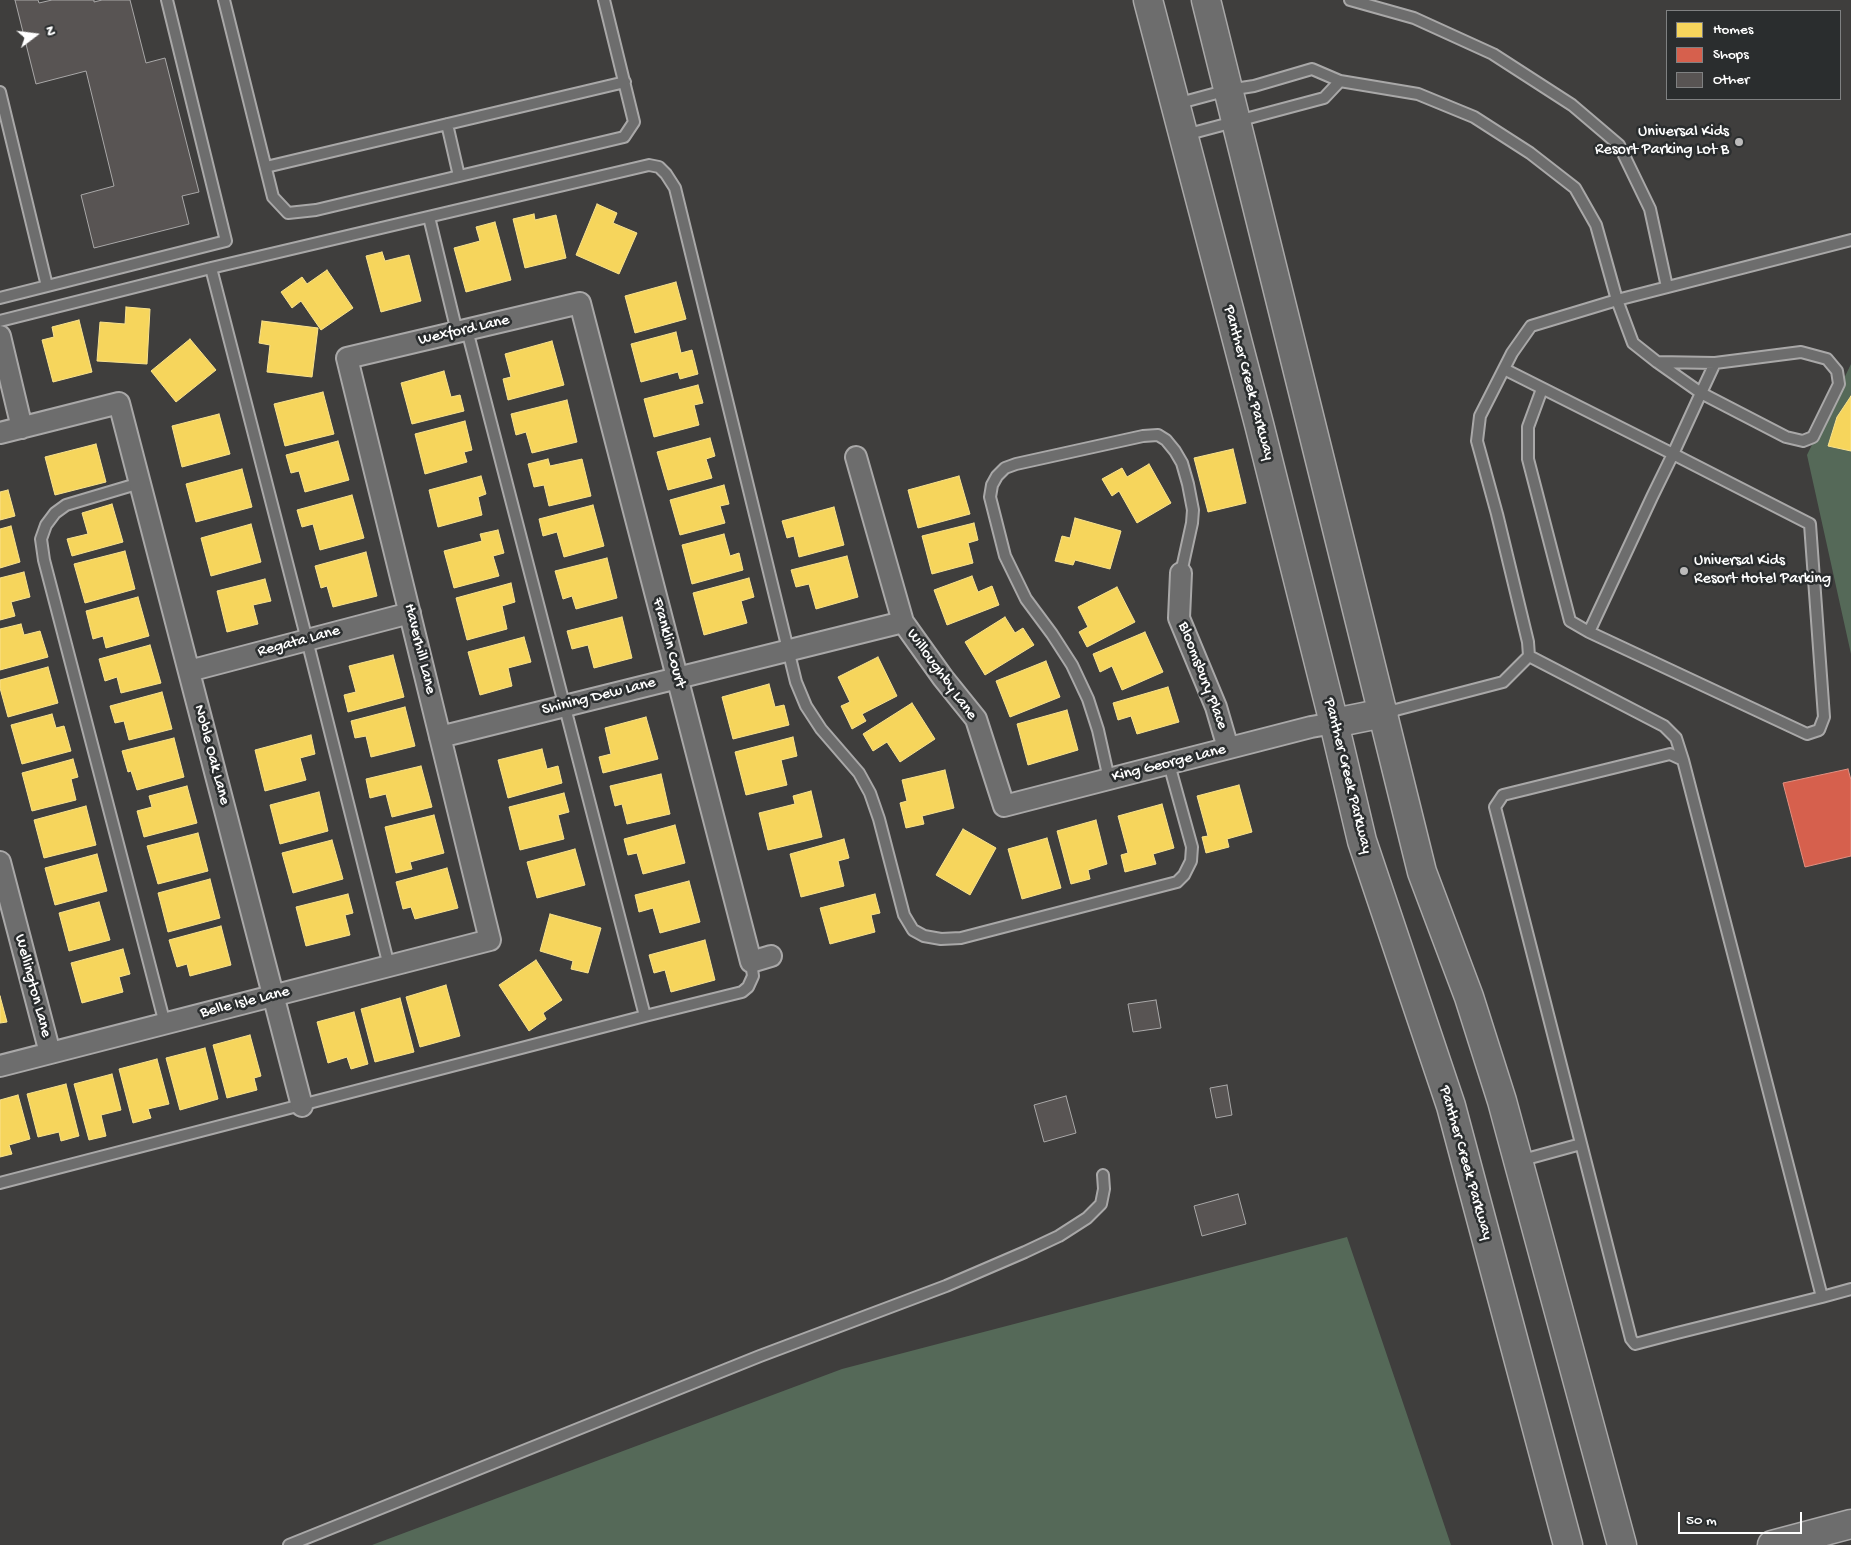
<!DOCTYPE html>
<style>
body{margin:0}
#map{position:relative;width:1851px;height:1545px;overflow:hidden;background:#3f3e3d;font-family:"Gochi Hand",sans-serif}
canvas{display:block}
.legend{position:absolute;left:1666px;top:10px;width:175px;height:90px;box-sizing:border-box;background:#2a2d2e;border:1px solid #7f8182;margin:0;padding:6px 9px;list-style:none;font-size:15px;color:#fff}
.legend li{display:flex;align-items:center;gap:10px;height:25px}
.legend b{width:25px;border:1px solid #7f8182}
.north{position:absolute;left:10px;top:10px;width:50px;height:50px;-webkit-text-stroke:4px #2a2d2e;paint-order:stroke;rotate:75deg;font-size:14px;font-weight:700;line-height:20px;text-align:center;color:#fff}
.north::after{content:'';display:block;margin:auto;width:18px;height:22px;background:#fff;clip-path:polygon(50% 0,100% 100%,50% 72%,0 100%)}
.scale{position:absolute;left:1678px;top:1512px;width:124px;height:22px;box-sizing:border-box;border:2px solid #fff;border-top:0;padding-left:6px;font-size:15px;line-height:18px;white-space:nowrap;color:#fff;-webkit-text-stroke:4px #2a2d2e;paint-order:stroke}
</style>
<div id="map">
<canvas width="1851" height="1545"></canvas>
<ul class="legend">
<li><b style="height:14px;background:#f6d55c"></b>Homes</li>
<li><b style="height:14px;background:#d6604d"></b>Shops</li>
<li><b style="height:14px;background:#585453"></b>Other</li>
</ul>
<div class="north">N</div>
<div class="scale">50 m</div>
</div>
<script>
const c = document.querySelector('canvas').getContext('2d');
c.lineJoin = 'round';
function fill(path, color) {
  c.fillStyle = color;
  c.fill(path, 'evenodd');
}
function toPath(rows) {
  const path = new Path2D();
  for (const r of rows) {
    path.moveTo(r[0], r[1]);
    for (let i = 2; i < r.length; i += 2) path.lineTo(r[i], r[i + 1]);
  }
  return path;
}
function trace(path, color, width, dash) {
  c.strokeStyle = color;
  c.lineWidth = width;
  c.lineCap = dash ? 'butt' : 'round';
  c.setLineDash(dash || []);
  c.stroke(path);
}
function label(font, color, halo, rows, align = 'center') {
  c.font = font + ' "Gochi Hand",sans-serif';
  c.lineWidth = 5;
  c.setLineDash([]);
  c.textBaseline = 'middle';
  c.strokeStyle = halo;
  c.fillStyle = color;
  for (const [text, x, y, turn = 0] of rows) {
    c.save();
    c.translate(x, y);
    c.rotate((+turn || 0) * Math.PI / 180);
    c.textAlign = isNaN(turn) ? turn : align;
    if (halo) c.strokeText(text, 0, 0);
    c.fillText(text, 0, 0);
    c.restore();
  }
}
const green = toPath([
 [1851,364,1851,654,1807,455],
 [1347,1237,1451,1545,372,1545,842,1369]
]);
const homes = toPath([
 [597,204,617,213,613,223,637,233,619,274,576,255,597,204],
 [534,214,535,220,556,215,566,258,525,268,513,219,534,214],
 [495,222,511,280,466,292,454,248,480,241,476,227,495,222],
 [382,252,385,261,409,255,421,301,381,312,366,256,382,252],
 [327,270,353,308,321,330,301,301,292,308,281,292,302,277,307,284,327,270],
 [676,282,686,319,635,333,625,296,676,282],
 [126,307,150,309,147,364,97,361,100,322,125,324,126,307],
 [79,320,92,372,53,382,42,340,54,337,52,327,79,320],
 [262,321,318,328,312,377,267,372,270,345,259,343,262,321],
 [676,332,681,353,692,350,698,374,680,379,678,372,641,382,631,344,676,332],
 [190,339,216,370,176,402,151,371,190,339],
 [552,341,564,385,508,400,503,379,511,377,505,354,552,341],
 [444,371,451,397,460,395,464,411,412,424,401,383,444,371],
 [698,385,703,403,694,405,699,425,654,437,644,399,698,385],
 [323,392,334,434,285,446,274,404,323,392],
 [1851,396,1851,451,1828,446,1837,417,1851,396],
 [567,400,577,442,532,453,526,432,516,435,511,414,567,400],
 [219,414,230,454,182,467,172,426,219,414],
 [465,421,472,450,464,452,467,462,425,474,415,434,465,421],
 [710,438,715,456,706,459,712,478,668,490,657,452,710,438],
 [338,441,349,480,305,492,299,471,291,473,286,455,338,441],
 [96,444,106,482,55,495,45,457,96,444],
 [1233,449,1246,503,1208,512,1194,458,1233,449],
 [548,459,550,466,582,459,591,496,549,506,544,485,534,487,528,464,548,459],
 [1149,464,1171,503,1137,523,1119,491,1112,496,1102,479,1122,468,1127,477,1149,464],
 [242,469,252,507,196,522,186,484,242,469],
 [481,476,486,494,478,497,482,515,438,527,429,490,481,476],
 [959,476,970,514,918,528,908,490,959,476],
 [724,485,729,504,720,506,725,523,680,535,670,500,724,485],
 [8,490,15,516,0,520,0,492,8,490],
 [352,495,364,538,320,550,313,524,302,527,297,510,352,495],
 [112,504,123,542,72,556,67,539,88,534,82,513,112,504],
 [593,505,604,546,564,557,557,532,543,536,539,519,593,505],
 [834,507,844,545,799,557,794,536,787,538,782,521,834,507],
 [1075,518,1121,531,1110,569,1075,560,1073,565,1055,561,1062,536,1070,538,1075,518],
 [974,523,978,540,968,543,973,563,932,574,922,536,974,523],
 [251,524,261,562,211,576,201,538,251,524],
 [11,526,20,562,0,568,0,529,11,526],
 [498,530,504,553,493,556,499,576,454,588,444,551,482,541,480,534,498,530],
 [724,534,730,556,739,553,743,570,692,584,682,545,724,534],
 [125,551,135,589,85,603,74,564,125,551],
 [366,552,377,596,333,607,327,586,321,588,315,566,366,552],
 [847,556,858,597,816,609,809,584,796,587,791,570,847,556],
 [607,558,617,598,576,609,572,596,563,599,555,571,607,558],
 [24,572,30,597,11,602,15,616,0,620,0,578,24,572],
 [972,576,978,592,992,586,999,605,947,625,934,590,972,576],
 [749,578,754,597,741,601,747,623,704,635,693,593,749,578],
 [265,579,271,601,253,605,258,624,227,632,217,591,265,579],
 [511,583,515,602,502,606,507,629,467,640,456,598,511,583],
 [1117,587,1135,622,1087,647,1079,632,1088,627,1078,607,1117,587],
 [138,597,149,636,106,648,103,636,93,639,86,611,138,597],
 [622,617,632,658,594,668,588,645,572,649,567,631,622,617],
 [1005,617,1015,633,1023,628,1034,645,985,675,965,642,1005,617],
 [21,624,24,635,40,631,48,657,0,670,0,629,21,624],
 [1145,632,1163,672,1122,690,1112,666,1100,672,1093,654,1145,632],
 [524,637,531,662,508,668,512,686,480,695,468,652,524,637],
 [150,645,161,683,121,693,117,677,105,681,99,659,150,645],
 [393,655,404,697,348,712,344,695,356,692,349,666,393,655],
 [878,657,897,696,862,714,866,721,852,729,841,706,850,702,838,677,878,657],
 [1046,661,1060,697,1010,717,996,681,1046,661],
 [48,667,58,703,8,717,0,688,0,680,48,667],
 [769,684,775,707,784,705,789,725,733,739,722,697,769,684],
 [1168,687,1179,722,1137,734,1131,716,1118,720,1113,703,1168,687],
 [162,692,172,729,129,740,124,721,115,723,110,706,162,692],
 [912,703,935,739,900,762,887,742,873,751,863,734,912,703],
 [405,707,415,746,371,757,366,736,355,738,351,721,405,707],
 [1067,710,1078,750,1028,765,1017,724,1067,710],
 [52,714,56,728,64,726,71,751,22,764,11,725,52,714],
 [646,717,658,759,603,773,599,757,611,754,605,728,646,717],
 [311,735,315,754,300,758,306,780,265,791,255,750,311,735],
 [793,737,797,756,781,760,787,785,746,795,735,752,793,737],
 [174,738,184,777,137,790,131,771,128,772,122,751,174,738],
 [542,749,547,769,558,766,562,783,508,798,498,760,542,749],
 [73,759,78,777,71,779,76,800,32,811,22,773,73,759],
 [421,766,432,807,392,817,386,794,370,798,366,779,421,766],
 [945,770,954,808,922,816,924,824,906,828,900,803,907,801,902,780,945,770],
 [661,774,670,814,627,824,622,804,615,806,610,786,661,774],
 [1239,785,1252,832,1227,839,1229,847,1206,853,1202,837,1208,836,1197,796,1239,785],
 [187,786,197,823,144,837,137,811,152,807,149,796,187,786],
 [811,791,822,837,768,850,759,813,795,804,793,796,811,791],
 [319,792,328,831,280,844,270,805,319,792],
 [564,793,569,812,558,815,564,839,520,850,509,807,564,793],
 [1162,804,1174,848,1153,854,1156,864,1125,872,1121,855,1128,853,1118,816,1162,804],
 [86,806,96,845,44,858,34,820,86,806],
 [434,815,444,853,410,862,412,869,396,873,385,827,434,815],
 [1096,820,1107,864,1088,870,1090,879,1071,884,1057,831,1096,820],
 [675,825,685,863,643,874,637,853,628,855,624,839,675,825],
 [963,829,996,848,970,895,936,875,963,829],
 [198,833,208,871,158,884,147,846,198,833],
 [1047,838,1061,888,1022,899,1008,849,1047,838],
 [844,839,849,858,838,861,844,886,801,897,790,854,844,839],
 [332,840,343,879,293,893,282,853,332,840],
 [575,849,585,885,537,898,527,862,575,849],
 [97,854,107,891,55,905,45,868,97,854],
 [447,868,458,908,415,919,411,907,403,909,396,882,447,868],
 [210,879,220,918,168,932,158,893,210,879],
 [689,881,700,922,660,933,653,908,639,912,635,895,689,881],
 [348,894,353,913,345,915,350,935,306,946,296,907,348,894],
 [875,894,880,913,871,915,875,932,830,944,820,908,875,894],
 [99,902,110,940,69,951,59,913,99,902],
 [550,914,601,928,588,973,571,969,573,961,540,951,550,914],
 [221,926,231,965,190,976,187,964,177,967,169,940,221,926],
 [705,940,715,980,671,992,665,970,654,973,649,955,705,940],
 [123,949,130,974,119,977,123,992,82,1003,71,963,123,949],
 [536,960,562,1000,543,1013,546,1019,529,1031,499,985,536,960],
 [446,985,460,1036,420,1047,406,997,446,985],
 [0,996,7,1022,0,1023,0,996],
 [400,998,414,1052,375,1062,361,1009,400,998],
 [354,1012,368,1064,351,1069,347,1057,328,1063,317,1022,354,1012],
 [250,1035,261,1076,254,1078,257,1090,227,1098,213,1045,250,1035],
 [205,1048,218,1099,180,1110,166,1058,205,1048],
 [157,1059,169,1104,148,1109,151,1118,133,1123,119,1069,157,1059],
 [112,1074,121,1110,101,1115,106,1136,89,1140,74,1084,112,1074],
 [66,1084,79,1136,61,1141,59,1132,38,1137,27,1094,66,1084],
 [18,1095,30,1139,9,1145,12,1154,0,1157,0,1100,18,1095]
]);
const shops = toPath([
 [1848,769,1851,780,1851,856,1805,867,1783,783,1848,769]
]);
const building = toPath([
 [15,0,38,0,39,3,52,0,94,0,94,2,102,0,130,0,146,63,165,58,199,192,182,196,189,224,94,248,81,195,114,186,86,71,36,84,15,0],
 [1156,1000,1161,1028,1133,1032,1128,1004,1156,1000],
 [1227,1085,1232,1115,1216,1118,1210,1088,1227,1085],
 [1066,1096,1076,1133,1044,1142,1034,1105,1066,1096],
 [1238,1194,1246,1224,1202,1236,1194,1206,1238,1194]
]);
const lane = toPath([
 [224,0,273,197,288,213,316,210,624,137,634,122,604,0],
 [1350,0,1414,18,1493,54,1572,105,1619,145,1650,209,1667,287],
 [1340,81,1418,94,1474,117,1530,153,1575,188,1596,225,1617,300,1531,326,1512,353,1480,416,1477,441,1497,514,1528,642,1529,656,1503,682,1384,713],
 [0,92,47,286],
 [1176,104,1228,90,1254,86,1312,69,1340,81,1324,98,1185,135],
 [447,124,459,176],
 [266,167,625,82],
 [429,217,457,332],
 [0,298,226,241,167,0],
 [0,321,211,268],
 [1657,362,1715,363,1801,352,1827,359,1837,371,1839,384,1813,437,1803,441,1786,437,1701,393,1657,362,1633,343,1617,300,1851,240],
 [1504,369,1673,454,1810,524,1824,717,1819,730,1807,734,1589,632,1652,497,1673,454,1701,393,1715,363],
 [1542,389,1528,427,1528,459,1570,621,1589,632],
 [140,483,66,505,55,513,46,525,41,539,44,560,165,1024],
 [1529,656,1664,726,1676,738,1683,760],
 [1109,779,1098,730,1088,699,1072,665,1052,634,1026,599,1005,556,990,497,992,485,997,476,1005,468,1016,464,1143,436,1158,435,1166,440,1175,451,1182,463,1188,484,1193,510,1192,523,1181,573],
 [389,966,307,640,211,268,649,165,659,167,666,174,675,188,796,682,806,706,821,729,859,773,870,793,879,819,904,915,913,930,924,936,941,939,961,938,1177,882,1184,875,1191,861,1192,847,1169,764],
 [645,1016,742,992,748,987,753,976,751,962],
 [1519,1161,1581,1144],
 [0,1183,645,1016,467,330],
 [1822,1297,1683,760,1670,754,1503,795,1495,807,1631,1339,1635,1344,1677,1333,1822,1297,1851,1289],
 [289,1545,760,1356,946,1286,1025,1252,1059,1236,1087,1218,1101,1204,1104,1189,1103,1175]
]);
const street = toPath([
 [0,336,22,428],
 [0,433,119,403,302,1106],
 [856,457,903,622,943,678,976,719,1004,806,1311,727,1334,723],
 [1181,573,1179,618,1216,707,1228,748],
 [189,671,410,613],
 [440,737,903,622],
 [0,862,50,1053],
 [0,1066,490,940,347,358,580,303,751,962,771,956]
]);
const secondary = toPath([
 [1148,0,1259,424,1334,723,1362,841,1451,1106,1568,1545],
 [1206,0,1422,872,1469,997,1502,1101,1622,1545],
 [1334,723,1384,713],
 [1772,1545,1851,1524]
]);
const markers = [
 [1739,142,5,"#bcbbbb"],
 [1684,571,5,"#bcbbbb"]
];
const poiNames = [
 ["Universal Kids",1729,133],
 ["Resort Parking Lot B",1729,151],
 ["Universal Kids",1694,562,"left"],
 ["Resort Hotel Parking",1694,580,"left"]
];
const streetNames = [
 ["Wexford Lane",464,331,-13],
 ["Panther Creek Parkway",1248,383,75],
 ["Regata Lane",299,642,-15],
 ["Franklin Court",668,643,75],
 ["Haverhill Lane",419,649,76],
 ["Willoughby Lane",941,675,54],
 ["Bloomsbury Place",1202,676,69],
 ["Shining Dew Lane",599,697,-14],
 ["Noble Oak Lane",211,755,75],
 ["King George Lane",1169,764,-14],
 ["Panther Creek Parkway",1347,776,76],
 ["Wellington Lane",32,986,75],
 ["Belle Isle Lane",245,1003,-14],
 ["Panther Creek Parkway",1465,1163,74]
];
fill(green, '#556958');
fill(homes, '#f6d55c');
trace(homes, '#f9e28d', 1);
fill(shops, '#d6604d');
trace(shops, '#e29082', 1);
fill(building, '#585453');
trace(building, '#a9a8a8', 1);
trace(lane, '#a9a8a8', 14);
trace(street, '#a9a8a8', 24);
trace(secondary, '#a9a8a8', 31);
trace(lane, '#6d6d6d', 10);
trace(street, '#6d6d6d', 20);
trace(secondary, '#6d6d6d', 28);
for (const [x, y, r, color] of markers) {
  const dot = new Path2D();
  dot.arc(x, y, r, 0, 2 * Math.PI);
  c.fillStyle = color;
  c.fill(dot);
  trace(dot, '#2a2d2e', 2);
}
label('16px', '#fff', '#2a2d2e', poiNames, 'right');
label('16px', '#fff', '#2a2d2e', streetNames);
</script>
